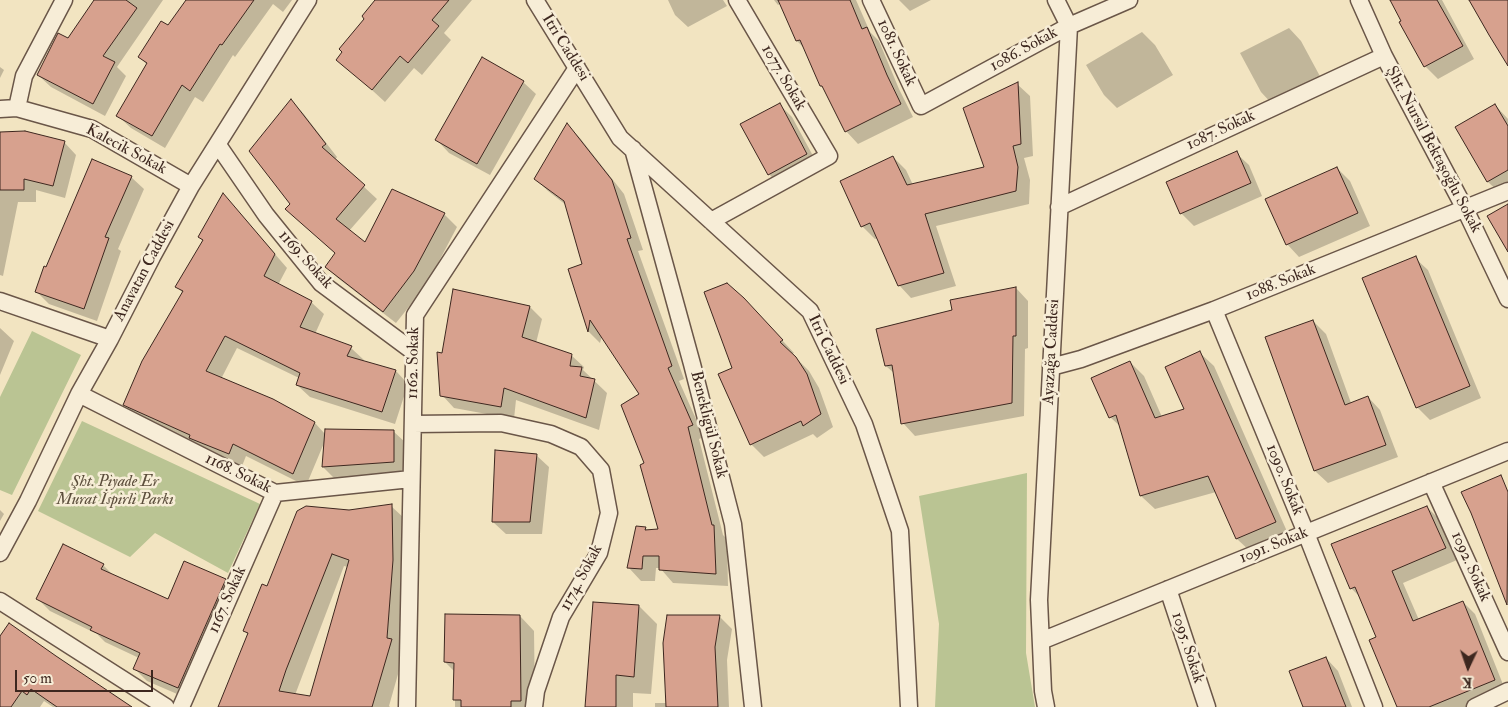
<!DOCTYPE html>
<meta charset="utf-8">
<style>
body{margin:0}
#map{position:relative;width:1508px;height:707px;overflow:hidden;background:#f2e4c1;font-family:"IM FELL Double Pica",serif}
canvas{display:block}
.north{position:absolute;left:1443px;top:642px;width:50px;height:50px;-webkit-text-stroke:4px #f7edd7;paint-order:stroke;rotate:183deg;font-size:14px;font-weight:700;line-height:20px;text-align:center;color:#3d271f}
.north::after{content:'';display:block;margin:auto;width:18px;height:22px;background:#3d271f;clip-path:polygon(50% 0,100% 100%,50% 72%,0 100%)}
.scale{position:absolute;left:15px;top:670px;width:138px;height:22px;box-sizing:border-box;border:2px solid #3d271f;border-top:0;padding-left:6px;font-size:15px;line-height:18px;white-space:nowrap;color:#3d271f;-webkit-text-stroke:4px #f7edd7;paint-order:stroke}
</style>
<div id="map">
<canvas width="1508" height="707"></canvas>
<div class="north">K</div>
<div class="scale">50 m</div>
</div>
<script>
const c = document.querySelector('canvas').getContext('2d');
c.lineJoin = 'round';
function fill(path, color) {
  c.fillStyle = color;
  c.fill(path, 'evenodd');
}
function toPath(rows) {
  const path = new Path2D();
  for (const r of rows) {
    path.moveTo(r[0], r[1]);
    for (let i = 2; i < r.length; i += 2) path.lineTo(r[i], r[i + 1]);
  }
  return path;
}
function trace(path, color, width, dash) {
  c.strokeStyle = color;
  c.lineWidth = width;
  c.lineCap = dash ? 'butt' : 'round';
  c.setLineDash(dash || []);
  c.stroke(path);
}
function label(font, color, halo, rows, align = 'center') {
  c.font = font + ' "IM FELL Double Pica",serif';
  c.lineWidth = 5;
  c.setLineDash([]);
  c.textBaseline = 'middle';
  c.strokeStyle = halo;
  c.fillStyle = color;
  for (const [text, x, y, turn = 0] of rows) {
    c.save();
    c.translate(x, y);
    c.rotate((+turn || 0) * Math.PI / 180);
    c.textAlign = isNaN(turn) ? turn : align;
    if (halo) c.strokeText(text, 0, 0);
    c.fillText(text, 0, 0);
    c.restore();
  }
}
const green = toPath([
 [32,331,81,355,12,495,0,490,0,397],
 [82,421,260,504,228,573,155,533,130,557,38,511],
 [1027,473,1026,653,1035,707,935,707,939,624,919,496]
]);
const shadow = toPath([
 [96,0,163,0,117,67,126,76,105,116,51,87,38,75,68,40],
 [188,0,292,0,283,12,273,4,235,57,233,55,203,102,195,97,165,148,131,128,118,116,147,65,140,57,152,50],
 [377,0,472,0,444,33,451,40,422,75,414,68,385,102,338,59],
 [668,0,723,0,727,6,688,27,675,15],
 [774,0,856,0,870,32,879,41,899,89,913,117,858,144,846,131,826,91,821,86,805,49,797,41,781,3,778,5],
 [899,0,931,0,910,11],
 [1392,0,1442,0,1474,59,1438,79,1425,66],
 [1289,28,1301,41,1322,80,1273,105,1261,92,1240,53],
 [1142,32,1155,45,1173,75,1117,108,1104,95,1086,65],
 [0,67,4,70,0,78],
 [523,82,536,94,490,175,449,153,437,140],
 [1017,84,1030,96,1033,156,1024,158,1030,180,1029,204,936,226,956,286,911,298,899,285,878,238,875,239,862,226,893,157,906,170,913,185,986,168],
 [291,101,303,113,337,157,335,160,377,199,349,231,366,244,444,214,457,227,427,284,396,323,339,279,326,267,336,254,287,209,292,204],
 [779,104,792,117,819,167,781,187,769,174],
 [1495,105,1508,119,1508,190,1501,194,1488,182,1457,128],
 [568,126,580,138,624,194,643,250,638,251,684,379,679,381,704,437,699,439,723,535,727,539,728,586,673,583,660,568,656,568,655,581,641,581,629,568,645,528,648,531,659,530,646,464,641,394,602,336,600,343,589,332,570,269,584,264,566,205,548,191,536,179],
 [0,133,64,142,76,155,65,198,36,190,36,202,18,202,3,276,0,275],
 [1236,153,1249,165,1262,196,1194,226,1181,213],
 [1337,168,1350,181,1370,226,1299,257,1287,244],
 [131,177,144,189,118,249,121,251,97,321,49,304,36,291,46,268],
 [224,195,287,268,278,285,311,302,324,314,315,334,351,348,364,360,363,362,396,371,408,384,395,424,310,397,297,385,299,378,237,348,221,379,272,400,315,423,325,434,393,431,406,443,406,474,336,480,323,467,324,443,306,486,246,456,242,466,203,450,199,445,137,417,124,405,183,293,177,287,203,241,199,237],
 [1415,258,1428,270,1481,398,1430,420,1417,407],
 [1016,288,1028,301,1028,348,1025,349,1024,416,915,436,903,423,895,374,886,366,953,311],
 [454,290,530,307,542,319,536,343,571,355,584,367,583,370,607,393,599,430,516,400,514,419,454,408,442,395,443,355],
 [756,312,794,353,792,354,809,371,819,388,833,427,817,438,813,434,764,457,751,444,733,369],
 [1313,321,1326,334,1351,403,1368,397,1380,410,1398,457,1328,483,1315,471,1266,338],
 [0,328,14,341,0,375],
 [1200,353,1214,366,1289,536,1251,552,1237,539,1216,492,1155,509,1141,496,1122,428,1110,417,1130,362,1144,376,1162,417,1186,410],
 [536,455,549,467,542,534,506,534,493,522],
 [1496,479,1508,491,1508,604,1463,492],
 [391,506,404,518,405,574,399,648,404,653,389,706,390,707,219,707,248,635,245,631,268,587,349,511],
 [344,566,348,567,311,697,295,695],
 [1427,507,1439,519,1457,560,1403,583,1419,620,1463,602,1475,614,1506,692,1470,707,1399,707,1378,637,1362,599,1351,588],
 [0,510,4,514,0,521],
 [185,563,225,580,238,593,191,700,147,681,135,669,139,658,105,642,97,634,50,611,37,598,103,565,114,576,169,601],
 [594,603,639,606,657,624,651,694,633,693,633,707,591,707],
 [520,616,534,631,535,707,455,707,455,672,445,662],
 [668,617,720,617,732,629,727,660,729,707,655,707,655,703,667,703],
 [0,638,130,707,53,707,44,701,40,707,0,707],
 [1326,658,1338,671,1352,707,1305,707]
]);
const building = toPath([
 [94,0,126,0,137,8,103,56,115,62,93,104,37,75,58,33,68,38,94,0],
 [186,0,254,0,222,45,220,44,190,91,182,85,152,136,116,116,147,63,138,57,161,21,168,25,186,0],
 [375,0,449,0,432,20,439,26,408,63,400,56,372,90,336,60,342,52,339,49,364,19,362,16,375,0],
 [778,0,850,0,862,29,867,27,887,75,901,104,845,132,822,86,820,86,800,40,796,41,778,0],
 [1390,0,1437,0,1463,46,1424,67,1399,22,1401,21,1390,0],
 [1469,0,1508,0,1508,66,1489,35,1469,0],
 [482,57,524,81,477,164,435,140,482,57],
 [1018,82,1021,144,1013,146,1018,167,1016,191,925,214,944,273,898,286,870,223,861,227,840,181,893,156,907,185,984,167,963,108,1018,82],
 [291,99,326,144,322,147,365,185,336,219,365,242,392,189,445,213,414,271,383,312,325,267,335,253,285,209,290,204,249,151,291,99],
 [780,103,807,154,768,175,740,124,780,103],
 [1495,104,1508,126,1508,170,1487,182,1455,127,1495,104],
 [567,123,612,180,631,238,627,239,672,366,668,368,693,425,688,427,712,525,714,525,716,574,659,570,659,556,643,556,642,569,627,568,636,526,646,527,645,530,658,529,640,465,644,463,621,405,639,394,590,320,588,332,568,269,582,264,564,201,534,179,567,123],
 [25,131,65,141,53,186,24,179,24,190,0,190,0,132,25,131],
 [1237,151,1251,183,1180,214,1166,182,1237,151],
 [92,159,132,176,105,237,109,238,84,309,35,292,44,266,46,267,92,159],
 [1337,167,1358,213,1286,245,1265,199,1337,167],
 [223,193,275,254,264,276,312,301,300,327,352,346,347,356,396,370,382,412,296,385,300,373,225,336,206,371,273,399,315,422,293,474,233,444,229,454,189,438,190,435,123,405,142,361,183,291,175,287,203,240,198,237,223,193],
 [1508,204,1508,252,1487,216,1508,204],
 [1416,256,1470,386,1416,408,1362,278,1416,256],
 [727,283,744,298,783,340,780,342,796,357,807,374,821,414,803,426,801,421,750,445,718,374,732,368,704,292,727,283],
 [1016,287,1016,336,1013,336,1012,403,901,424,892,365,885,366,876,329,952,310,950,300,1016,287],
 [453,289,530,306,522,337,572,354,570,366,582,367,580,376,595,379,586,418,504,388,501,407,440,396,437,352,442,353,453,289],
 [1313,320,1345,405,1368,396,1386,445,1314,471,1265,337,1313,320],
 [1200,351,1276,522,1236,539,1208,476,1140,496,1116,415,1109,418,1091,378,1130,361,1155,418,1184,409,1165,367,1200,351],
 [325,429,394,430,394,462,322,467,325,429],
 [495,450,537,454,530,522,492,522,495,450],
 [1501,475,1508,492,1507,605,1471,513,1461,492,1501,475],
 [392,504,393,560,387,638,392,639,372,707,218,707,248,633,243,631,262,584,267,586,297,511,306,506,349,510,392,504],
 [332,554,349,560,310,696,279,691,286,670,332,554],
 [1427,506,1446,548,1392,571,1413,621,1463,601,1495,680,1429,707,1397,707,1369,640,1376,637,1355,587,1350,589,1331,544,1427,506],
 [63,544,104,564,101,569,168,599,184,561,226,579,178,688,133,669,140,653,90,630,92,627,36,599,63,544],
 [593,602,639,605,634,677,616,675,616,707,585,707,593,602],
 [445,614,520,615,521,701,511,701,511,707,461,707,461,700,453,700,454,663,444,662,445,614],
 [667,615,720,615,715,647,718,707,666,707,663,643,667,615],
 [9,623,56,656,132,707,57,707,31,689,27,695,22,691,11,707,0,707,0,636,9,623],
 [1326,657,1346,707,1303,707,1289,671,1326,657]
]);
const street = toPath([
 [535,0,620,138,810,311,864,424,900,531,909,707],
 [871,0,921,106,1069,26,1129,0],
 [1359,0,1384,56,1465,209,1508,299],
 [17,108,24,76,64,0],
 [0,109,17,108,92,129,191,186],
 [218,145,266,215,321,283,414,352],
 [633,149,692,364,733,524,753,707],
 [1059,207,1384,56],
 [711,221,829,156,737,0],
 [0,301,110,339],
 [1214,310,1306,533,1374,707],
 [1051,367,1081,359,1214,310,1508,191],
 [79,394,275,493,411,479],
 [413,424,501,423,551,434,581,447,601,470,609,513,599,553,561,617,536,691,534,707],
 [1431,482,1508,652],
 [0,553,28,501,79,394,110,339,152,257,191,186,308,0],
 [1168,589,1207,707],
 [0,601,166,707],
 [1041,641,1508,451],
 [181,707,275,493],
 [407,707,415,315,577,68],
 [1046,707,1043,691,1039,600,1069,26,1056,0],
 [1475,707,1508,691]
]);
const streetNames = [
 ["Itri Caddesi",565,48,58],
 ["1086. Sokak",1024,50,-29],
 ["1081. Sokak",896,53,65],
 ["1077. Sokak",783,78,60],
 ["1087. Sokak",1221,131,-25],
 ["Kalecik Sokak",126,150,28],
 ["Şht. Nursil Bektaşoğlu Sokak",1433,150,62],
 ["1169. Sokak",305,260,48],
 ["Anavatan Caddesi",145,271,-62],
 ["1088. Sokak",1281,283,-22],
 ["Itri Caddesi",828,350,64],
 ["Ayazağa Caddesi",1052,352,-87],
 ["1162. Sokak",414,363,-89],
 ["Benekligül Sokak",708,425,76],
 ["1168. Sokak",238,474,26],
 ["1090. Sokak",1284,480,68],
 ["1091. Sokak",1274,546,-22],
 ["1092. Sokak",1470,567,66],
 ["1174. Sokak",582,578,-62],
 ["1167. Sokak",228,600,-66],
 ["1095. Sokak",1187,648,72]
];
const parkNames = [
 ["Şht. Piyade Er",115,483],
 ["Murat İspirli Parkı",115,501]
];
fill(green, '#bac493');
fill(shadow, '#0003');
fill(building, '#d7a18e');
trace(building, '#3d271f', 1);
trace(street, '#6a5648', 19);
trace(street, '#f7edd7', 16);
label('16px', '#3d271f', '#f7edd7', streetNames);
label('italic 16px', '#5c4e3c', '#f7edd7', parkNames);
</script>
